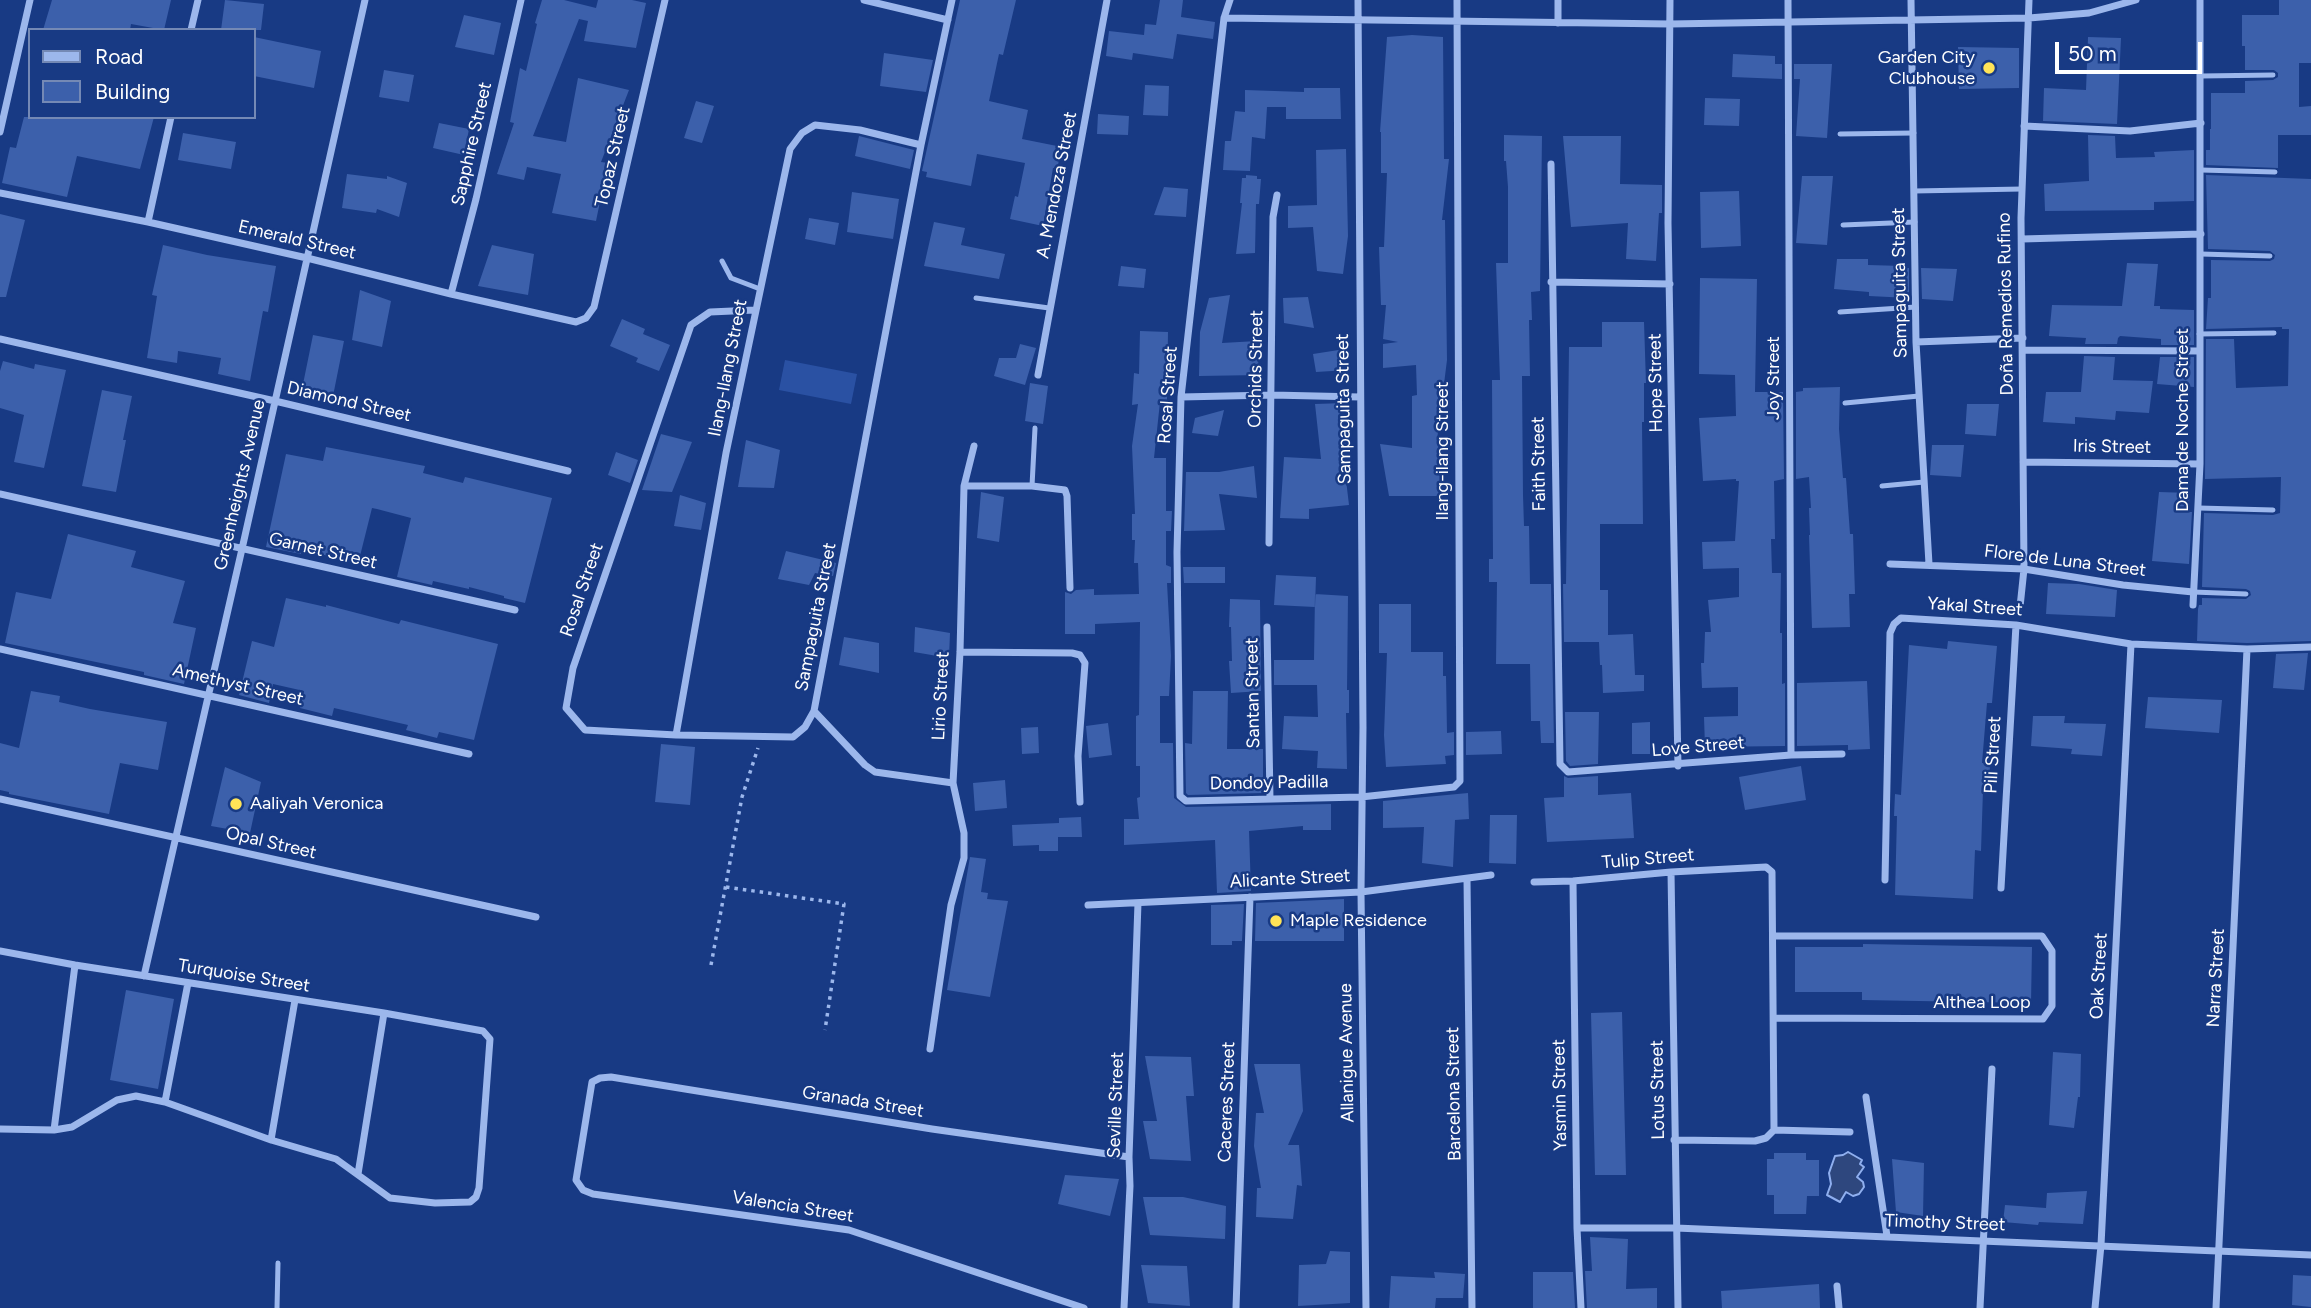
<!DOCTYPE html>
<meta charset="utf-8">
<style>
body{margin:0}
#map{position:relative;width:2311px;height:1308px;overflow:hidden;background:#183a84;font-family:Figtree,sans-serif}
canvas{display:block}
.legend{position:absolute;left:28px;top:28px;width:228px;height:91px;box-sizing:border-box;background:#183a84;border:2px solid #7489b5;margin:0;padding:9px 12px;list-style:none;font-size:21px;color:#fff}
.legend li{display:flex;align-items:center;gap:14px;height:35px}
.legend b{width:35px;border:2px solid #7489b5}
.scale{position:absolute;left:2055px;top:42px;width:147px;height:32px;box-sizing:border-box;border:4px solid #fff;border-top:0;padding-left:9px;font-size:21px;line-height:24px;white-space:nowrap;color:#fff;-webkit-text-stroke:5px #183a84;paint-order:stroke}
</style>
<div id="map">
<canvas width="2311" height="1308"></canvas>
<ul class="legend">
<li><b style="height:9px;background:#9cb7ec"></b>Road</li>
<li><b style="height:19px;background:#3c60ab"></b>Building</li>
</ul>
<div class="scale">50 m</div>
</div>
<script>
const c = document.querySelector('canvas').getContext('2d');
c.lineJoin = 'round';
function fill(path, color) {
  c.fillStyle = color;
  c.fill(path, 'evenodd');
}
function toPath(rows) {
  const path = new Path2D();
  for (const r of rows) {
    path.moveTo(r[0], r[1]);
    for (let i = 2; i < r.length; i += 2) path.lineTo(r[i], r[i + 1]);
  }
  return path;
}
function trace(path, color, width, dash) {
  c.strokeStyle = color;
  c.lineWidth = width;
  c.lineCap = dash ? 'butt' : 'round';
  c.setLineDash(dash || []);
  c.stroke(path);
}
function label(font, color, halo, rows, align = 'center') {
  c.font = font + ' Figtree,sans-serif';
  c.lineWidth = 5;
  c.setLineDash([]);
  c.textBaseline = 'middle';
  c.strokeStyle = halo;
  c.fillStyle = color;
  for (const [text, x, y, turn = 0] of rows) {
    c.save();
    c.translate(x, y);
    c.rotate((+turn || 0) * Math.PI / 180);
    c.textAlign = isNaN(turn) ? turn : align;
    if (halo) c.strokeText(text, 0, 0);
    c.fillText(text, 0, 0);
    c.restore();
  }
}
const green = toPath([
 [785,360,857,374,851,404,779,390]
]);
const water = toPath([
 [1848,1152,1862,1160,1860,1164,1864,1167,1857,1177,1863,1182,1864,1187,1859,1194,1853,1196,1846,1192,1840,1202,1827,1195,1831,1184,1829,1173,1835,1156,1843,1155,1848,1152]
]);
const building = toPath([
 [52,0,171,0,164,30,131,24,130,30,43,30],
 [225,0,264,4,261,30,221,30],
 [542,0,564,0,596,8,598,0,632,0,646,3,636,48,584,41,588,21,579,19,533,136,566,142,578,78,629,90,601,162,608,163,596,221,552,213,561,174,527,167,524,180,497,174,514,123,510,122,520,68,526,71,537,24,535,23],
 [960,0,1016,0,1003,55,999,54,989,101,1028,110,1022,139,1062,147,1057,169,1053,168,1043,226,1010,219,1015,196,1018,197,1025,163,977,154,971,186,926,177,927,172,922,171],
 [1160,0,1183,0,1181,17,1215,22,1213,39,1177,34,1173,59,1133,53,1132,60,1106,56,1109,31,1144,35,1145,24,1156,25],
 [2279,0,2311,0,2311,63,2299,63,2299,107,2311,106,2311,135,2278,135,2278,168,2206,165,2206,150,2210,150,2210,129,2211,129,2211,93,2245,93,2245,81,2273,80,2278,77,2278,73,2274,70,2245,70,2245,46,2242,46,2242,15,2279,15],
 [464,15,501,23,494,55,455,47],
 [1412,35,1443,37,1444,159,1449,159,1442,220,1445,220,1447,360,1437,440,1445,440,1443,496,1389,496,1380,444,1412,448,1412,396,1417,395,1416,365,1383,368,1383,344,1398,342,1383,339,1386,305,1381,305,1379,247,1384,247,1387,173,1381,173,1381,132,1380,132,1387,37],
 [254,37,321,51,314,88,254,76],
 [2088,37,2121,38,2117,124,2043,121,2044,88,2086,90],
 [1958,47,2019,48,2019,88,1959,89],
 [884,53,933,60,926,92,880,86],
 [1733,54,1775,56,1775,64,1782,64,1782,79,1732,77],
 [1794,64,1832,64,1827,138,1796,136,1800,79,1794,79],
 [384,70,414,75,409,102,379,97],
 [1145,85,1169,86,1168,116,1143,115],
 [1304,88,1340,88,1341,119,1286,119,1286,107,1267,107,1265,139,1252,137,1250,171,1223,170,1225,141,1231,141,1235,111,1245,112,1245,90,1304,92],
 [1705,98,1740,99,1739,126,1704,125],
 [696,101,714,106,702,143,684,138],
 [1098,114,1129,116,1128,135,1097,134],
 [24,117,154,117,140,169,77,156,67,197,2,183,10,147,16,148],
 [439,123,469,129,464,155,433,148],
 [183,133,236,142,231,169,178,160],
 [1504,135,1542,136,1540,291,1531,292,1532,320,1529,320,1530,376,1522,376,1523,495,1524,526,1529,526,1530,584,1551,584,1554,743,1541,743,1540,721,1531,721,1530,664,1496,664,1497,582,1489,582,1489,559,1493,559,1492,380,1500,380,1496,263,1508,263,1508,187,1506,161,1504,161],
 [2088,135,2115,136,2116,158,2155,157,2154,152,2194,150,2194,201,2154,202,2154,210,2045,211,2044,184,2089,181],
 [859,136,914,150,910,169,855,156],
 [1563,136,1621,136,1620,184,1662,185,1662,213,1659,213,1656,261,1626,259,1628,223,1571,227],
 [1346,149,1348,236,1343,274,1317,271,1313,227,1288,228,1288,206,1317,205,1316,150],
 [347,174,387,179,387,176,407,183,399,217,377,209,376,213,342,208],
 [1246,175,1257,176,1257,179,1261,179,1259,204,1256,204,1255,253,1236,254,1242,203,1240,203,1242,178,1246,178],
 [2206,175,2311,179,2311,641,2247,643,2197,641,2198,609,2199,605,2202,605,2202,598,2246,599,2251,595,2250,591,2246,589,2202,587,2204,513,2273,515,2280,513,2281,477,2205,479,2206,339,2234,339,2236,388,2288,386,2289,329,2282,329,2282,327,2206,329,2208,298,2211,298,2211,260,2270,261,2274,259,2275,255,2270,251,2208,249],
 [1802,176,1833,176,1827,245,1796,243],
 [1164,187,1188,189,1186,217,1154,215],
 [1739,191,1741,246,1701,248,1700,192],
 [852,192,899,199,893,239,847,232],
 [0,214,25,220,6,297,0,297],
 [809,218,839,223,835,245,805,239],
 [934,222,965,228,961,245,1005,254,999,279,924,266],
 [163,245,207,255,276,266,268,312,263,311,250,381,218,374,221,358,178,351,177,363,147,358,157,296,152,295],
 [492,245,534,254,528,295,478,286],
 [1837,259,1868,259,1868,265,1903,266,1903,268,1909,268,1909,298,1869,296,1869,292,1834,289],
 [2127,263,2158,264,2154,306,2160,306,2160,309,2194,310,2194,345,2161,345,2161,339,2120,336,2118,338,2117,344,2085,344,2086,338,2049,336,2052,305,2122,306],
 [1121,266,1146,269,1144,288,1118,286],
 [1921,268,1957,269,1953,301,1922,299],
 [1700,278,1757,279,1755,392,1783,392,1784,479,1774,481,1775,539,1771,539,1772,573,1781,573,1780,633,1782,633,1782,684,1785,683,1785,746,1705,747,1704,717,1738,716,1738,687,1702,688,1701,663,1704,663,1705,632,1711,632,1708,600,1739,597,1739,568,1703,569,1702,542,1735,541,1739,481,1736,481,1736,479,1703,481,1699,418,1736,416,1735,375,1699,374],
 [360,290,391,301,382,347,352,340],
 [1230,295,1222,343,1257,341,1259,375,1199,376,1200,332,1209,298],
 [1308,297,1314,328,1284,323,1283,298],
 [622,319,645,329,643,334,670,345,659,371,636,362,638,358,610,346],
 [1602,322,1644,322,1646,383,1644,383,1644,422,1642,422,1643,524,1600,524,1600,590,1608,590,1608,635,1633,634,1635,675,1644,675,1644,691,1603,693,1602,665,1600,665,1599,642,1564,642,1563,584,1566,584,1569,347,1602,347],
 [1140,331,1168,332,1167,401,1160,402,1154,458,1166,458,1166,511,1172,511,1171,531,1166,531,1166,565,1171,567,1171,583,1167,583,1171,656,1169,696,1160,696,1160,743,1173,743,1174,798,1186,807,1331,804,1331,830,1303,830,1303,826,1249,831,1251,891,1217,893,1215,840,1124,845,1124,819,1139,819,1137,798,1140,797,1140,766,1136,766,1136,716,1139,715,1140,622,1095,624,1095,634,1065,634,1065,592,1071,594,1076,590,1094,589,1094,595,1139,594,1138,563,1134,563,1135,540,1132,540,1132,514,1135,514,1132,446,1138,404,1132,405,1134,373,1139,374],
 [313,335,344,341,332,401,315,398,315,392,302,389],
 [1020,344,1036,348,1025,385,994,376,999,358,1016,358],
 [1345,349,1348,370,1316,372,1313,354],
 [2084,356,2115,357,2113,380,2153,381,2149,413,2116,411,2115,420,2075,417,2075,424,2043,422,2046,392,2081,392],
 [2160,357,2194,357,2194,387,2157,384],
 [3,361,34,369,35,364,66,370,44,468,14,462,24,415,0,408,0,371],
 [1030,383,1048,386,1043,424,1025,421],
 [1840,387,1839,429,1843,478,1846,478,1850,534,1853,534,1855,594,1849,594,1850,627,1812,628,1809,535,1810,535,1809,508,1811,508,1809,477,1796,479,1796,392,1803,391,1803,388],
 [102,390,132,396,123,440,126,440,116,492,82,486],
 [1345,403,1346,420,1344,420,1347,462,1344,463,1349,505,1309,509,1309,519,1280,518,1284,457,1321,459,1315,404],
 [1967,404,1999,404,1996,436,1965,434],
 [1224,410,1218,436,1192,433,1195,418],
 [661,434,692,442,672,492,642,490],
 [746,440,780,450,774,488,738,487],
 [1932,445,1964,445,1961,477,1930,475],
 [326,447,425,466,423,473,463,483,465,477,552,498,525,603,504,598,504,596,469,587,469,589,433,581,432,585,397,577,411,518,377,509,372,508,358,564,302,549,301,554,266,547,286,454,323,461],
 [616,452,638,460,630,483,608,475],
 [1254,466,1257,498,1219,494,1225,530,1184,531,1186,472,1219,472],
 [981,492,1004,497,999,542,977,538],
 [2159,492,2190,493,2188,512,2192,512,2189,564,2152,561],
 [680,495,706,503,701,530,674,526],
 [68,534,136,551,131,567,185,581,173,623,196,628,184,684,144,675,144,672,5,643,16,592,51,599],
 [786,551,836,563,833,576,815,573,809,585,778,579],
 [1183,567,1225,567,1225,583,1184,583],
 [1276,575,1316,577,1315,607,1274,605],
 [2048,583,2079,584,2117,590,2115,617,2046,614],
 [1315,594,1348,596,1347,690,1349,690,1349,713,1346,713,1347,769,1317,768,1318,751,1282,749,1284,716,1318,717,1317,685,1274,685,1274,660,1314,660],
 [286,598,326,607,326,605,399,624,401,620,498,644,474,740,439,732,437,738,406,730,408,725,334,708,332,716,300,708,304,691,273,684,269,703,239,695,252,641,274,647],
 [1230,599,1260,600,1261,691,1231,693,1229,661,1232,661,1231,627,1229,627],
 [1379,604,1411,604,1411,652,1443,652,1443,676,1446,676,1447,733,1454,732,1454,755,1445,756,1446,764,1386,767,1384,735,1387,653,1379,653],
 [915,627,950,633,949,658,914,652],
 [844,637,879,643,879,673,839,665],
 [1948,641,1997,646,1992,703,1987,703,1982,763,1990,763,1989,790,1983,790,1981,851,1975,850,1973,899,1895,895,1897,816,1894,816,1895,794,1901,795,1909,645,1947,649],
 [2308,653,2304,690,2273,688,2276,654],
 [1867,681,1870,749,1848,750,1848,745,1797,746,1797,683],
 [31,691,60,696,59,702,90,709,167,722,158,770,120,763,109,814,9,794,9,792,0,790,0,743,19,748],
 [1193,691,1228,691,1227,749,1263,749,1263,793,1188,795,1186,793,1185,743,1192,744],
 [2148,697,2222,700,2219,733,2145,728],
 [1565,712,1599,712,1598,764,1570,766,1566,761],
 [2033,716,2065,716,2064,723,2106,724,2102,756,2071,754,2072,749,2031,746],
 [1650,722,1650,754,1632,754,1632,723],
 [1108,723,1112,755,1089,758,1086,726],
 [1038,727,1039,753,1022,754,1021,728],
 [1501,731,1502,754,1466,755,1466,732],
 [661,744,695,747,690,805,655,802],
 [1801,766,1806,800,1745,810,1739,777],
 [225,767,261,782,250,833,211,826],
 [1564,776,1568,778,1598,776,1598,795,1631,793,1634,838,1547,842,1544,798,1564,797],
 [1005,780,1007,808,975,811,973,783],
 [1468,793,1469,819,1455,820,1453,867,1422,863,1424,827,1383,828,1383,801],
 [1490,815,1517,815,1516,864,1489,863],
 [1081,817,1082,837,1058,837,1058,851,1039,851,1039,845,1013,846,1012,825,1059,823,1059,818],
 [970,857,986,859,981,892,988,893,987,899,1008,901,990,997,947,990],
 [1344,899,1344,941,1255,941,1256,903],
 [1244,904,1242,941,1232,941,1232,945,1211,945,1211,905],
 [1863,944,2032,947,2031,1003,1862,1000,1862,992,1795,992,1795,947,1863,947],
 [126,990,174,999,158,1089,110,1080],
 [1622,1012,1626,1175,1595,1175,1591,1013],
 [2053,1052,2081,1054,2080,1097,2078,1097,2074,1128,2049,1125],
 [1145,1056,1191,1057,1194,1096,1186,1096,1191,1161,1150,1159,1143,1121,1157,1121],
 [1254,1064,1300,1064,1303,1111,1288,1145,1299,1145,1302,1186,1297,1185,1293,1219,1256,1217,1257,1188,1261,1188,1254,1146,1256,1113,1264,1113],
 [1774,1153,1806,1153,1806,1160,1819,1160,1819,1196,1807,1196,1806,1214,1774,1214,1774,1195,1767,1195,1767,1159,1774,1159],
 [1892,1159,1924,1163,1923,1216,1896,1212],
 [1065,1175,1119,1179,1110,1216,1058,1204],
 [2087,1191,2083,1224,2039,1222,2038,1225,2003,1222,2005,1205,2046,1208,2047,1193],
 [1143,1197,1183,1197,1226,1206,1225,1239,1150,1235],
 [1590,1237,1628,1239,1626,1289,1657,1288,1657,1308,1587,1308,1585,1271,1592,1271],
 [1330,1251,1350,1252,1350,1303,1298,1306,1299,1265,1326,1264],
 [1141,1265,1187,1266,1190,1306,1148,1303],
 [1434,1272,1465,1274,1463,1298,1436,1298,1435,1308,1389,1308,1391,1276,1435,1278],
 [1533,1272,1573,1272,1575,1308,1533,1308],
 [2293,1275,2311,1276,2311,1307,2292,1305],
 [1819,1284,1820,1308,1722,1308,1721,1291]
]);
const path = toPath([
 [726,887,844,904,825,1030],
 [711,965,742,797,758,748]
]);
const service = toPath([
 [2201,76,2273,75],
 [1840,134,1914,133],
 [2201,170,2275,172],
 [1914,191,2022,189],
 [1843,225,1915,222],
 [2201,254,2270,256],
 [722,261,731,278,760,289],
 [976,298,1049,308],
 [1840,312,1916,307],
 [2199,334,2274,333],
 [1845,403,1919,396],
 [1032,486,1035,428],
 [1882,486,1924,482],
 [2199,508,2273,510],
 [2193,592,2246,594],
 [277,1308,278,1263]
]);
const minor = toPath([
 [864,0,948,20],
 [1230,0,1224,18,1181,397,1177,552,1180,796,1186,801,1361,797,1454,787,1460,781,1457,0],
 [1358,0,1363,727,1361,892,1366,1308],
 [1558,0,1558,23],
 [1670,0,1668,223,1678,766],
 [1788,0,1791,755],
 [1911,0,1916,342,1929,564],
 [1224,18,1670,24,2029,18,2089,13,2136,0],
 [191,30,198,0],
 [2024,126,2130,131,2201,123],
 [0,132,30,0],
 [1551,164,1560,764,1568,772,1791,755,1842,754],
 [0,193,148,222,307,258,451,294,576,322,586,318,594,307,665,0],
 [148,222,171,117],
 [2022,239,2201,234],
 [1551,282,1670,284],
 [451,294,476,199,521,0],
 [755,310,710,312,691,325,573,668,566,708,585,730,676,735,793,737,805,727,814,711,921,145,952,0],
 [0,339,275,401,568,471],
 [1916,342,2023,338],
 [2023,350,2199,351],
 [1038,375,1107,0],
 [1181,397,1272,395,1360,397],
 [2023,462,2200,464],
 [964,486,1032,486,1065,490,1067,496,1070,588],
 [0,494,515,610],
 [1269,543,1273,217,1277,195],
 [1890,564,2024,569,2123,585,2193,592],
 [2193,605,2200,464,2200,0],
 [2020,607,2024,569,2021,218,2029,0],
 [1267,627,1270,799],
 [0,649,469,754],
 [960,652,1072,653,1080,655,1085,663,1078,756,1080,802],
 [814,711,865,765,875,772,953,783,960,652,964,486,974,446],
 [676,735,726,453,790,149,802,133,815,125,860,130,921,145],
 [0,799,536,917],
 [1671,872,1678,1308],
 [1467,879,1472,1308],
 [1885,880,1890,633,1894,624,1901,618,2016,625,2131,644,2247,649,2311,647],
 [1573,881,1577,1228,1581,1308],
 [1534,882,1573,881,1671,872,1766,867,1772,872,1774,1130,1766,1138,1755,1141,1674,1140],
 [2001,888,2016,625],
 [1088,905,1361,892,1491,875],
 [1773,936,2042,936,2052,951,2052,1006,2043,1019,1774,1018],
 [0,951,75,965,384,1013,483,1031,490,1039,479,1188,476,1197,470,1202,435,1203,390,1198,336,1159,271,1140,165,1102,136,1096,117,1100,72,1127,54,1130,0,1129],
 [144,976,242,549,365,0],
 [930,1049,951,905,964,858,964,833,953,783],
 [1866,1097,1887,1236],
 [165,1102,188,983],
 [54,1130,75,965],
 [1774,1130,1850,1132],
 [271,1140,295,1000],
 [358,1174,384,1013],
 [1577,1228,1676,1228,2311,1255],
 [1837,1286,1839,1308],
 [1084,1308,849,1230,593,1194,583,1190,576,1180,592,1082,600,1078,611,1077,932,1129,1129,1157],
 [1124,1308,1130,1186,1129,1157,1138,903],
 [1236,1308,1250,897],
 [1980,1308,1992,1069],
 [2095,1308,2101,1245,2131,644],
 [2216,1308,2247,649]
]);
const markers = [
 [1989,68,7,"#ffe357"],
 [236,804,7,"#ffe357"],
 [1276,921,7,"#ffe357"]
];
const poiNames = [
 ["Garden City",1975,58,"right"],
 ["Clubhouse",1975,79,"right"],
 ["Aaliyah Veronica",250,804],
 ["Maple Residence",1290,921]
];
const streetNames = [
 ["Sapphire Street",472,144,-77],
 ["Topaz Street",613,157,-77],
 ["A. Mendoza Street",1057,185,-79],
 ["Emerald Street",297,240,13],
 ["Sampaguita Street",1900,283,-91],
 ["Doña Remedios Rufino",2006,304,-91],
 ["Ilang-Ilang Street",728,368,-79],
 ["Orchids Street",1256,369,-89],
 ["Joy Street",1774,378,-90],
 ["Hope Street",1656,383,-91],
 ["Rosal Street",1168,395,-86],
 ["Diamond Street",349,402,13],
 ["Sampaguita Street",1344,409,-91],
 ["Dama de Noche Street",2183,420,-90],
 ["Iris Street",2112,447,1],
 ["Ilang-ilang Street",1443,451,-90],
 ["Faith Street",1539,464,-91],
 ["Greenheights Avenue",240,485,-77],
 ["Garnet Street",323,551,13],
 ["Flore de Luna Street",2065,561,7],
 ["Rosal Street",582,590,-71],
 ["Yakal Street",1975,607,4],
 ["Sampaguita Street",816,617,-79],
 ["Amethyst Street",238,685,13],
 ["Santan Street",1253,693,-91],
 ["Lirio Street",941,696,-87],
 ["Love Street",1698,747,-5],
 ["Pili Street",1993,755,-87],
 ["Dondoy Padilla",1269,783,-1],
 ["Opal Street",271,843,13],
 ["Tulip Street",1648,859,-5],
 ["Alicante Street",1290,879,-3],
 ["Turquoise Street",244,976,9],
 ["Oak Street",2099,976,-87],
 ["Narra Street",2216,978,-87],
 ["Althea Loop",1982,1003],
 ["Allanigue Avenue",1347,1053,-91],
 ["Lotus Street",1658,1090,-91],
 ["Barcelona Street",1454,1094,-91],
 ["Yasmin Street",1560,1095,-91],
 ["Granada Street",863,1102,9],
 ["Caceres Street",1227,1102,-88],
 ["Seville Street",1116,1105,-88],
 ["Valencia Street",793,1207,9],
 ["Timothy Street",1945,1223,2]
];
fill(green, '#2a51a3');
fill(water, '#2e477e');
trace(water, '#8fafef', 2);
fill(building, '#3c60ab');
trace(path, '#9cb7ec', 3.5, [3.5, 5]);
trace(service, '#9cb7ec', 5);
trace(minor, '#9cb7ec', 7);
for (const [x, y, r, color] of markers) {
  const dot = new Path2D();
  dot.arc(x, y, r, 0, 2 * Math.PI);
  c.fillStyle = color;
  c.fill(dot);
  trace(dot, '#183a84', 2.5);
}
label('18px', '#fff', '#183a84', poiNames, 'left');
label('18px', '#fff', '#183a84', streetNames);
</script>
